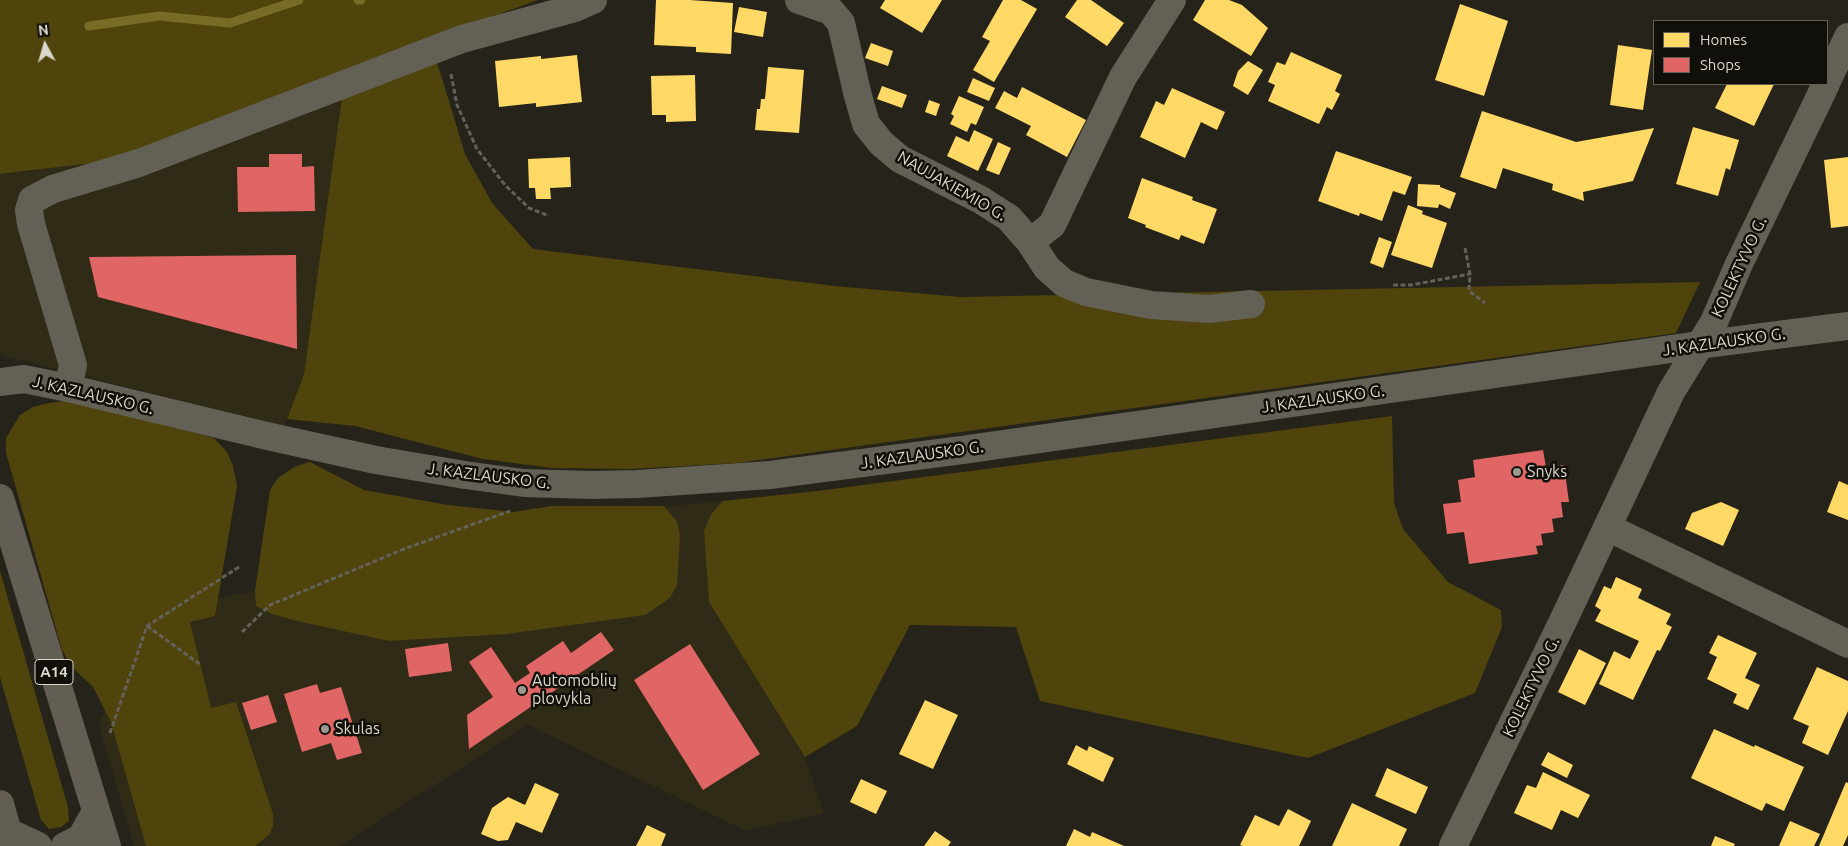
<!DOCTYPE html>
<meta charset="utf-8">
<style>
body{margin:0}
#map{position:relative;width:1848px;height:846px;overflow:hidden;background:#26231b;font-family:Ubuntu,sans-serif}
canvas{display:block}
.legend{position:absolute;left:1653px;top:20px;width:175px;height:65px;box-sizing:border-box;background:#110f09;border:1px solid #615f58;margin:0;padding:6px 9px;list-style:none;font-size:15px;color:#dad8ce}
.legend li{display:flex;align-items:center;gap:10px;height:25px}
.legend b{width:25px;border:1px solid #615f58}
.north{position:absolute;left:20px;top:20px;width:50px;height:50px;-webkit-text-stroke:4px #110f09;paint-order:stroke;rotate:354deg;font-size:14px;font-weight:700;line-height:20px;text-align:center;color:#dad8ce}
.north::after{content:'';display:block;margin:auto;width:18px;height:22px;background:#dad8ce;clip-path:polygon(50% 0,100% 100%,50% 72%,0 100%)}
</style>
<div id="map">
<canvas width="1848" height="846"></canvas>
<ul class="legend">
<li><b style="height:14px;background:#ffd966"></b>Homes</li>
<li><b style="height:14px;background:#e06666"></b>Shops</li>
</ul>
<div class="north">N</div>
</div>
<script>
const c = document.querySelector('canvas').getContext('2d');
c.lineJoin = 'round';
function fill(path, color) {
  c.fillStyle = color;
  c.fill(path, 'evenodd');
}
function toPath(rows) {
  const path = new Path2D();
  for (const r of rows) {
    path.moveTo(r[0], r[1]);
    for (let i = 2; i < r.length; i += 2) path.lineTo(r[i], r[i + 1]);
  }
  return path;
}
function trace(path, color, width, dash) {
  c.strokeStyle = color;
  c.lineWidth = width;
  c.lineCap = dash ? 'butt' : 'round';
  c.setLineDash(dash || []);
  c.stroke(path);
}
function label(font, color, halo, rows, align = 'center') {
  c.font = font + ' Ubuntu,sans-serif';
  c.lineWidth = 5;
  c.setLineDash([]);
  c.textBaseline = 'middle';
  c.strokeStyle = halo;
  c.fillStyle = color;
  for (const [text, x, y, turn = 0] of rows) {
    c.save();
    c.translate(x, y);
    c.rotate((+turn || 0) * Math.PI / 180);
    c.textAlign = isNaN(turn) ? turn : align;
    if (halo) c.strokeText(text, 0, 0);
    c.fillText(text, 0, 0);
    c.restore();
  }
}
const built = toPath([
 [344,82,304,374,284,427,6,356,0,353,0,174,34,171],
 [723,501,711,514,709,602,805,757,824,813,746,831,528,725,340,846,134,846,99,725,141,616,217,598,255,591,658,507]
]);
const green = toPath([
 [0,0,538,0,430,39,465,154,492,203,533,249,835,286,961,297,1700,282,1676,333,737,463,630,469,551,468,483,459,355,426,287,419,304,374,344,82,117,160,0,174],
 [64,401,86,405,214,438,227,452,233,466,237,486,215,616,190,622,211,708,236,702,273,814,273,825,270,834,255,846,146,846,111,722,93,687,72,667,62,650,6,453,6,438,20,415,33,407,49,403],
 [1392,416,1394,503,1403,529,1448,582,1501,610,1502,627,1475,693,1308,758,1040,701,1016,627,910,625,857,726,805,757,709,602,704,531,711,514,723,501,817,491],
 [310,462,364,490,448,505,514,512,551,506,664,506,677,522,680,535,677,585,670,598,645,615,507,634,389,641,297,621,272,614,256,606,255,591,270,490,278,478,294,467],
 [0,571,68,807,69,821,61,827,49,829,41,820,0,677]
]);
const homes = toPath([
 [656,0,690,0,733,3,731,54,696,52,696,47,654,45],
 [885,0,942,0,922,33,880,8],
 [1003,0,1021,0,1037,9,994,82,973,70,990,41,982,37],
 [1077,0,1091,0,1124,23,1107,46,1065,17],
 [1205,0,1229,0,1242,5,1268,28,1251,56,1193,20],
 [1460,4,1508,21,1484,96,1435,80],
 [739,7,767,12,763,37,734,32],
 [871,43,893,51,888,66,865,58],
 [1618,45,1652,50,1643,110,1610,105],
 [1291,52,1342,75,1335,91,1340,94,1332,110,1327,107,1319,124,1268,101,1275,85,1268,82,1277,62,1285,65],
 [577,55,582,102,536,107,536,103,499,107,495,61,541,56,541,59],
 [1248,61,1263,70,1248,95,1233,86,1238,71],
 [768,67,804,70,799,133,755,130,757,109,760,109,761,99,765,99],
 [695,75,696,121,666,122,666,115,652,115,651,76],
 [973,78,995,88,989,101,967,92],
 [1727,84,1774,84,1754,126,1715,108],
 [882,86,907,95,902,108,877,99],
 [1022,87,1086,120,1067,157,1026,135,1031,126,995,108,1004,91,1017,98],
 [1172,88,1225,112,1217,130,1201,122,1185,158,1140,137,1156,101,1164,105],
 [959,96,984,107,976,125,971,123,967,132,950,124,954,116,951,114],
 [929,100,940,104,936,116,925,112],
 [1482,111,1576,142,1654,128,1633,181,1583,192,1584,201,1552,190,1553,184,1503,168,1496,189,1460,177],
 [1693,127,1739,140,1730,170,1726,168,1718,196,1676,184],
 [974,130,993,139,978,171,947,156,956,136,969,142],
 [998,142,1011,148,999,175,986,170],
 [1336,151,1412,177,1405,195,1393,191,1382,221,1360,213,1359,216,1318,201],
 [570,157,571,187,550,188,551,199,536,199,535,188,529,188,528,159],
 [1848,157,1848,226,1831,228,1824,160],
 [1142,178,1193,197,1192,200,1217,209,1204,244,1181,235,1179,240,1145,227,1146,225,1128,218],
 [1418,184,1440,185,1440,187,1456,193,1450,209,1439,204,1438,208,1417,206],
 [1408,205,1423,211,1422,214,1447,223,1432,268,1391,255],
 [1379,237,1392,242,1383,268,1370,263],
 [1839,481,1848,485,1848,520,1827,512],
 [1721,502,1739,510,1723,546,1685,529,1692,513],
 [1616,577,1642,589,1638,598,1671,614,1666,624,1672,627,1660,651,1657,650,1633,700,1599,684,1614,651,1630,659,1639,641,1595,621,1601,610,1595,606,1604,586,1611,589],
 [1718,635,1757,653,1745,678,1760,685,1748,710,1733,703,1737,694,1707,679,1717,657,1709,653],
 [1579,649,1606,663,1585,705,1558,692],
 [1817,667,1848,681,1848,711,1828,755,1802,743,1809,726,1793,719],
 [925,700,958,715,933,769,899,754],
 [1714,729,1754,747,1755,745,1804,767,1784,811,1766,803,1762,811,1691,778],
 [1076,745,1087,751,1089,746,1114,758,1103,782,1067,764],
 [1548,752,1573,765,1567,778,1541,765],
 [1387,768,1428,787,1416,814,1375,796],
 [1543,772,1590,795,1578,818,1561,810,1552,830,1514,813,1527,785,1536,788],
 [861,779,887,791,876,814,850,802],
 [1846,782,1848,783,1848,835,1843,846,1819,846],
 [535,783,559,794,542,833,516,822,508,840,498,841,481,834,492,808,508,797,525,805],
 [1352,803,1407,829,1399,846,1332,846],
 [1288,809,1311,821,1299,846,1243,846,1240,845,1255,815,1279,826],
 [1790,821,1820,834,1814,846,1779,846],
 [647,825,666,834,661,846,636,846],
 [1074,829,1090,837,1092,832,1124,846,1066,846],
 [935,831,951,842,948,846,924,846],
 [1715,836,1735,844,1734,846,1711,846]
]);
const shops = toPath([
 [269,154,302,154,302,167,314,166,315,211,238,212,237,167,269,167],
 [296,255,297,349,98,297,89,257],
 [1543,450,1546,467,1564,465,1569,502,1561,502,1563,517,1552,519,1554,532,1541,534,1543,545,1536,546,1538,554,1469,564,1464,532,1447,534,1443,504,1461,502,1458,480,1475,477,1473,460],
 [601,632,614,650,469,749,467,715,493,697,469,662,491,647,515,683,530,673,526,666,563,641,571,653],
 [448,643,452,671,409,677,405,649],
 [690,644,760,754,703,790,634,680],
 [317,684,320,693,341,687,362,753,337,760,331,743,302,752,284,694],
 [268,695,277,722,251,730,242,703]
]);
const stream = toPath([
 [358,0,361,0],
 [89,26,159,16,230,23,299,0]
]);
const path = toPath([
 [451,74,457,105,477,149,505,185,529,208,549,216],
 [1465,248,1470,274,1469,291,1485,303],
 [1393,285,1411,285,1470,274],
 [147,626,201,665],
 [242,632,270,605,404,549,510,511],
 [110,733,147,626,239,567]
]);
const minor = toPath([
 [799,0,831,11,841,23,858,96,866,124,881,143,900,159,981,200,1009,218,1030,242,1047,268,1064,283,1086,292,1151,305,1209,309,1251,304],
 [1827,81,1848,37],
 [1030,242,1052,225,1123,77,1172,0],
 [68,388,73,365,31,224,29,210,32,200,53,189,139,163,462,39,575,8,593,0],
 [1607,527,1848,644],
 [1453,846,1563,621,1671,392,1714,322,1739,264,1826,84]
]);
const tertiary = toPath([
 [0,382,24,379,68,388,267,436,376,460,465,475,524,483,592,485,637,484,770,475,962,450,1699,345,1848,326]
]);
const trunk = toPath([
 [0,498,107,846],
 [0,804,12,846],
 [8,832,38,846],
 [65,846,81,838,96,811]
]);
const markers = [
 [1517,472,5,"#9b998f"],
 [522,690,5,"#9b998f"],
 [325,729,5,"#9b998f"]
];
const shields = [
 [54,672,38]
];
const shieldNames = [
 ["A14",54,672]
];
const streetNames = [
 ["NAUJAKIEMIO G.",952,186,30],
 ["KOLEKTYVO G.",1739,267,-65],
 ["J. KAZLAUSKO G.",1724,342,-8],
 ["J. KAZLAUSKO G.",93,395,13],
 ["J. KAZLAUSKO G.",1323,399,-8],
 ["J. KAZLAUSKO G.",922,455,-8],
 ["J. KAZLAUSKO G.",489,476,7],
 ["KOLEKTYVO G.",1531,687,-64]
];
const poiNames = [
 ["Snyks",1527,472],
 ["Automoblių",532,681],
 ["plovykla",532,699],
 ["Skulas",335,729]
];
fill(built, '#302b17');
fill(green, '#4f440b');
fill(homes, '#ffd966');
fill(shops, '#e06666');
trace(stream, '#786b25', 9);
trace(path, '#636159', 3, [5, 2.5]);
trace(minor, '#636156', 28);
trace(tertiary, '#636156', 28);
trace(trunk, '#625e53', 28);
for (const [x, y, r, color] of markers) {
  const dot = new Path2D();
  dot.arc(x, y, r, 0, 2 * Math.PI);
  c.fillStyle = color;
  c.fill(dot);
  trace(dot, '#110f09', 2);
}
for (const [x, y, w] of shields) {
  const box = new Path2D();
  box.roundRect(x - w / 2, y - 12.5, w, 25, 4);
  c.fillStyle = '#110f09';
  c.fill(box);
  trace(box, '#dad8ce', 1);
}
label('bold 15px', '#dad8ce', null, shieldNames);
label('16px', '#dad8ce', '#110f09', streetNames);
label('16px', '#dad8ce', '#110f09', poiNames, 'left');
</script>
